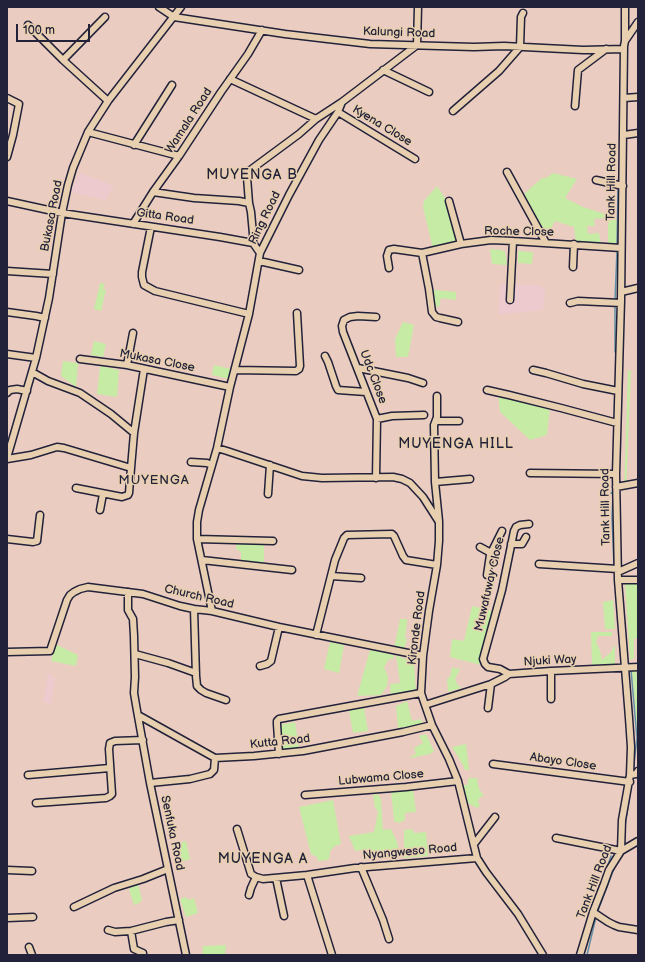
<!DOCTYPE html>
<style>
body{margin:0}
#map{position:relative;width:645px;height:962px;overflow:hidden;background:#ebccc1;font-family:"Balsamiq Sans",sans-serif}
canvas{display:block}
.frame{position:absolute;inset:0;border:8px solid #22223b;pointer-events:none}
.scale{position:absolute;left:16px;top:24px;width:74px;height:18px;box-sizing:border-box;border:2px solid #22223b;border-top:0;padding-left:5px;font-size:12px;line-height:14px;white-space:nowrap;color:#22223b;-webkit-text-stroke:3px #e8cfaf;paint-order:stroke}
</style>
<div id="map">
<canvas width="645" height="962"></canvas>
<div class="frame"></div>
<div class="scale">100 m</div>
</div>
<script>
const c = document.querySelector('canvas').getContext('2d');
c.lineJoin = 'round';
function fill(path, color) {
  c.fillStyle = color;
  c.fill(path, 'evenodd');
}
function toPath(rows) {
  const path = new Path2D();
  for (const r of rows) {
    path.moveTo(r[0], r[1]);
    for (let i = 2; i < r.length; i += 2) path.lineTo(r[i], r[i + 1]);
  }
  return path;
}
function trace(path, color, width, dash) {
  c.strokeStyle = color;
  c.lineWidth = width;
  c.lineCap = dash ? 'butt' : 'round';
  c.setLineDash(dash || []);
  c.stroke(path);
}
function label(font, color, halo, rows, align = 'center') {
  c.font = font + ' "Balsamiq Sans",sans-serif';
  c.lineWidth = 3;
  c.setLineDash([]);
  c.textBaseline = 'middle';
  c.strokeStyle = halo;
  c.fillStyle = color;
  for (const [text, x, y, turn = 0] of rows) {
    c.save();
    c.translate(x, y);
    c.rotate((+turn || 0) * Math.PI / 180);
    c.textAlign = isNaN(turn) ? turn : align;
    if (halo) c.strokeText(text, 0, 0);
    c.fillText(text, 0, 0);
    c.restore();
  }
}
const built = toPath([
 [80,173,114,186,105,200,71,192],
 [500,284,537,285,545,289,543,310,498,315],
 [48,674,53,675,53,678,55,678,51,704,43,702]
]);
const green = toPath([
 [553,173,577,179,565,198,583,207,605,214,604,218,594,219,595,226,587,226,588,234,599,233,601,244,576,243,574,227,555,221,547,236,524,194,542,178,546,178],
 [437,186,447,201,458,243,433,249,423,207,424,201],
 [610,220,617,220,616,245,608,244,608,224],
 [490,249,501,250,505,252,507,265,492,264],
 [518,251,533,252,532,264,518,263],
 [100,283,105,284,103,289,106,290,101,311,94,309],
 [434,290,456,292,456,300,441,298,439,307,433,305],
 [403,322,414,325,408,357,396,357,395,339],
 [94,341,106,344,103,357,91,355],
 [63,361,78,363,76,387,61,376],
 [214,365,231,369,229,379,212,375],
 [100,366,119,370,117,397,97,394],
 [628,370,631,371,626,490,624,491],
 [498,394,550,408,547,435,530,440,500,412],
 [236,544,264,544,264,565,241,562,241,552,236,549],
 [638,583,638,639,634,638,634,658,630,660,625,584],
 [613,600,615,629,605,629,603,602],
 [472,606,492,611,481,665,450,657,452,639,464,641],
 [400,619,407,619,407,623,405,638,407,639,404,650,394,649],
 [591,632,612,632,612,636,598,636,596,642,600,651,602,660,611,652,615,644,615,664,592,665],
 [330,642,344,645,339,673,324,669],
 [55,644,78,655,76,666,51,661],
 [370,650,394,655,393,659,389,659,384,667,388,677,387,686,381,695,357,696],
 [396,655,414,663,416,692,391,696,390,684,400,683],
 [452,667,456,669,459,668,460,669,455,679,457,684,461,688,448,692,447,679,450,677],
 [632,670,636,670,638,687,638,740],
 [407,701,412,721,421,719,424,725,398,728,396,706],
 [364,708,368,731,353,733,349,710],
 [295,722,299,749,284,752,280,725],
 [426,734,434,751,430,754,411,758,411,756,416,754,414,748,423,743,419,736],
 [466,744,469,770,465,770,463,765,452,747],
 [469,778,477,778,479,789,484,796,480,797,478,801,480,806,477,808,468,803,463,785,467,785],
 [413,789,416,812,405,813,405,820,399,823,394,821,391,790],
 [373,794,379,795,381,800,383,830,391,829,397,842,399,852,391,853,382,857,372,858,369,849,355,851,349,836,374,832,378,811,375,808],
 [333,800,341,844,335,846,330,851,330,856,328,860,318,861,317,857,311,854,299,807],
 [412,829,414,833,426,832,428,856,404,858,404,830],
 [186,841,190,859,178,863,175,857,173,845],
 [138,884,142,899,141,900,141,902,134,905,129,889,133,885],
 [186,897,188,900,194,898,198,913,186,917,180,899],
 [226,945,225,955,202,955,203,946]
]);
const stream = toPath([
 [617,246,618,190],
 [615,300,617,250],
 [615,304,615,352],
 [613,479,613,492,611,493,613,494,612,517,614,567],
 [615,570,616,592],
 [631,670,637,738,633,772],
 [625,826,630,794],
 [607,868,611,856],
 [597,913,615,866],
 [587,955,596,917]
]);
const minor = toPath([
 [159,7,174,17,285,34,370,44,474,47,504,46,583,50,624,49],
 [28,25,63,60,108,101],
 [625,41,625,7],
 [417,45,418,7],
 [63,60,105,17],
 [383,70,429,92],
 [230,79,316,119],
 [7,98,19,104,13,135,7,157],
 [624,98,638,97],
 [575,106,578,70,606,49],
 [453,111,499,71,520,47,521,17,523,13],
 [338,112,415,159],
 [88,132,179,156],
 [624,135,638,133],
 [134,145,172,85],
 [507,172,546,243],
 [596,180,623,186],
 [153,192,194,198,239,201,249,203,251,212,253,234,253,243],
 [7,201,62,213,220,237,253,243,260,253],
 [449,201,461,244],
 [249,203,247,177,247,174,249,171,299,134,316,119,342,102],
 [133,224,153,192,179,156,221,92,248,54,262,30],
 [151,227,142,272,142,277,144,285,155,291,249,314],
 [422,253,429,289,432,312,436,317,440,318,458,322],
 [259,261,299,270],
 [573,267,574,244],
 [389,268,387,256,389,250,394,249,422,253,461,244,491,240,513,241,621,248],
 [7,271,53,274],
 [621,292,638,288],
 [510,300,513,241],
 [570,303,578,301,621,303],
 [7,312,36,316,45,318],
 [7,354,36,358],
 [325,356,328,362,336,386,338,390,366,392],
 [80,359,127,365,230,387],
 [127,365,133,333],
 [358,368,408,378,423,383],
 [235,370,296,371,299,369,300,366,297,313],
 [533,370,546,373,583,384,618,391],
 [32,372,48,381,80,393,111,414,134,433],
 [487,390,509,395,561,408,617,423],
 [7,393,10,390,17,389,27,391],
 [437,396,437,417,434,425,435,482,439,521],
 [377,419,392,416,424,415],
 [436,421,459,421],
 [217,448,227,451,302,476,322,478,393,477,402,479,410,483,423,497,439,522,439,541,437,565,429,611,423,656,421,693,423,699,432,725,449,759,458,781,477,858,486,872,518,914,543,955],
 [7,458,36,358,49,298,62,213,68,185,73,168,88,132,108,101,181,7],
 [7,459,31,455,57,447,64,448,131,468],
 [191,462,207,463,212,465],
 [530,473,616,474],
 [376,478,377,419,343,332,342,326,344,320,350,317,358,316,376,317],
 [435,482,470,479],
 [616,487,638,483],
 [76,488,122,497,128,495,129,493,131,468,134,433,144,369],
 [268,494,270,465],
 [100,510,103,494],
 [529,524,520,525,516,527,514,531,502,590,483,659,485,664,488,667,500,669,509,674,551,671,638,667],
 [7,539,33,542,37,541,40,515],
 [197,539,273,541],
 [511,544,522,544,526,537],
 [480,547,491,553],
 [202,560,292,570],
 [539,564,618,569],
 [618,572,638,563],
 [487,575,490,555,502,531],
 [331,576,361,578],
 [618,580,638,580],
 [128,592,128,610,133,619,134,636,135,677,134,693,136,705,150,783,186,955],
 [194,609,196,676,197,686,201,690,206,693,226,700],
 [212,611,197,539,197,522,199,510,217,448,230,387,249,314,260,253,289,195,319,140,338,112,342,102,417,45],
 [316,635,335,560,344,538,347,535,392,534,394,536,403,556,406,560,437,565],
 [7,652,50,651,67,600,70,595,74,592,80,589,88,587,143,594,180,606,194,609,212,611,279,627,423,656],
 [135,654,168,663,196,673],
 [260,666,267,664,271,661,279,627],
 [551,671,551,699],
 [425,705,491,684,505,677,509,674],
 [488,708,491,684],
 [138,715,215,758,254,756,303,751,403,732,432,725],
 [279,754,277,724,277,721,279,719,421,693],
 [493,764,630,782],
 [28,775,110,768],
 [630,775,636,774,638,771],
 [150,783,190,779,210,774,214,770,215,758],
 [305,795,406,787,458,781],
 [36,803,106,798,110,796,112,794,109,749,110,743,115,741,143,740],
 [237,829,251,874,256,877,263,879,307,875,355,868,477,858],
 [556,838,621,851,638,841],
 [474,844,495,817],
 [361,867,383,920,389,939],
 [7,870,32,871],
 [307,875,332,955],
 [276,878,284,916],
 [249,895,251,888,256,877],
 [74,907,114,888,143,879,168,869],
 [593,912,608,922,614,925,619,927,638,930],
 [7,918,33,917],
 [108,930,115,932,131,931,166,922,179,920],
 [131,931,134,949,143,953,143,955],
 [29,947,32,955],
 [580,955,593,912,604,884,609,870,621,851,622,820,630,775,631,747,629,718,618,580,616,474,621,300,624,46,625,41,638,22]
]);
const streetNames = [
 ["Kalungi Road",399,33,2],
 ["Wamala Road",189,121,-57],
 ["Kyena Close",382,126,31],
 ["Tank Hill Road",612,182,-89],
 ["Bukasa Road",52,216,-79],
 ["Gitta Road",165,217,8],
 ["Ring Road",265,218,-64],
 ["Roche Close",519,232,1],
 ["Mukasa Close",157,361,11],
 ["Udc Close",373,377,69],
 ["Tank Hill Road",606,507,-91],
 ["Muwafuway Close",490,584,-77],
 ["Church Road",199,597,13],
 ["Kironde Road",417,628,-83],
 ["Njuki Way",550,661,-3],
 ["Kutta Road",280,742,-6],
 ["Abayo Close",563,762,8],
 ["Lubwama Close",381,778,-5],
 ["Senfuka Road",172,833,78],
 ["Nyangweso Road",410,852,-5],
 ["Tank Hill Road",595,882,-69]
];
const neighbourhoodNames = [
 ["MUYENGA",154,481]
];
const quarterNames = [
 ["MUYENGA B",252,175],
 ["MUYENGA HILL",456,444],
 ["MUYENGA A",263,859]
];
fill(built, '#edcace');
fill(green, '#c6eba5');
trace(stream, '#6392a6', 1.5);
trace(minor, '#22223b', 9);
trace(minor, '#e8cfaf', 6);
label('12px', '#22223b', '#e8cfaf', streetNames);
c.letterSpacing = '1px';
label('13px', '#22223b', '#e8cfaf', neighbourhoodNames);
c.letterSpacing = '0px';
c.letterSpacing = '1px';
label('14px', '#22223b', '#e8cfaf', quarterNames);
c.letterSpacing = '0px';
</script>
